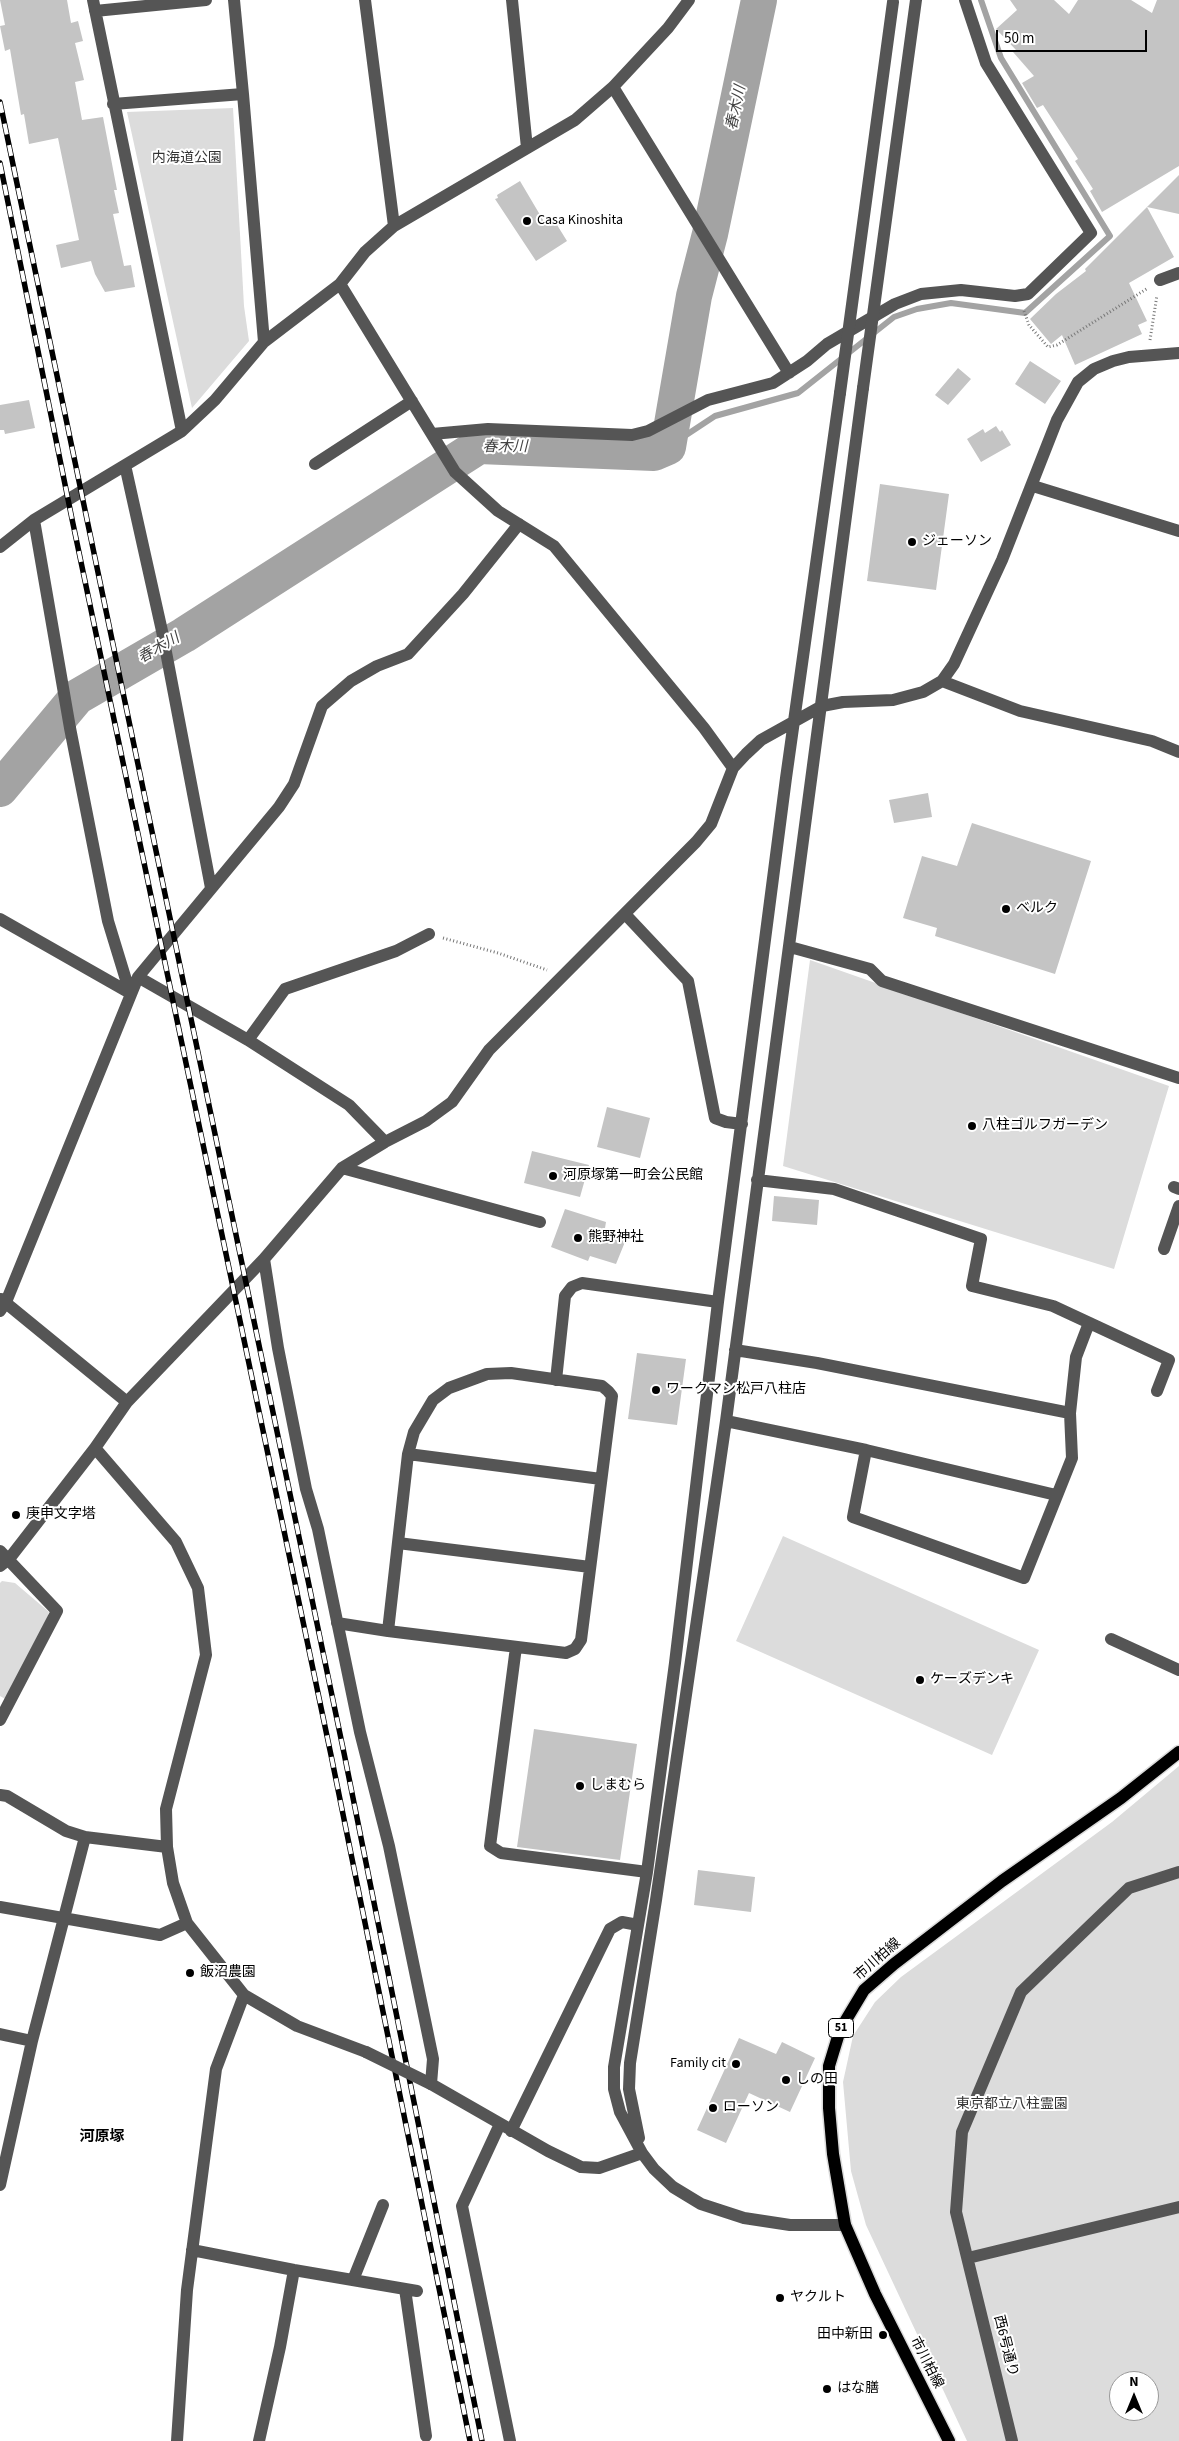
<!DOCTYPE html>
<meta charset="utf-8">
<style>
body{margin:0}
#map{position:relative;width:1179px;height:2441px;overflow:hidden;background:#fff;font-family:"Source Sans 3",sans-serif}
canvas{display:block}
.north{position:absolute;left:1109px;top:2371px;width:50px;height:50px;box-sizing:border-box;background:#fff;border:1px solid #999;border-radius:50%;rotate:0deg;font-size:14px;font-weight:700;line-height:20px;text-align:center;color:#000}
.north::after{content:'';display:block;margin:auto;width:18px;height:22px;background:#000;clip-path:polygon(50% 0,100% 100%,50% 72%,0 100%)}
.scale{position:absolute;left:996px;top:30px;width:151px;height:22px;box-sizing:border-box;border:2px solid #000;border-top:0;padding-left:6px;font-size:15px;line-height:18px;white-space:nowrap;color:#000;-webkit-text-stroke:4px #fff;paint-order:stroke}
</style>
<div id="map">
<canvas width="1179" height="2441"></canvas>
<div class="north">N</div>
<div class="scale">50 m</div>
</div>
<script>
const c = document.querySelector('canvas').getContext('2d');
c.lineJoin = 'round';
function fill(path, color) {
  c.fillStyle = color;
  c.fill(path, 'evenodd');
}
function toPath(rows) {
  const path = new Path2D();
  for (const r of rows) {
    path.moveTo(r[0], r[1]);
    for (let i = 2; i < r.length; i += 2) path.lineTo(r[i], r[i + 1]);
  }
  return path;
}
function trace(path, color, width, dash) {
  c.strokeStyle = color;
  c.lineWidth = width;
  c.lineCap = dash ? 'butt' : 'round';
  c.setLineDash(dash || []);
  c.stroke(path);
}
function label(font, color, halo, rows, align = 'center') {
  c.font = font + ' "Source Sans 3","Noto Sans JP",sans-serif';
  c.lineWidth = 4;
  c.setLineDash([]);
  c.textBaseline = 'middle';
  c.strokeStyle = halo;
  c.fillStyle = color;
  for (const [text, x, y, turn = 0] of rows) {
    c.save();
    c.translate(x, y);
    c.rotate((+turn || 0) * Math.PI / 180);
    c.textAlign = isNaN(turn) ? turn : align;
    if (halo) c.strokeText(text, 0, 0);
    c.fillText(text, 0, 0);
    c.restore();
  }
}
const green = toPath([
 [233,108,244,306,249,341,192,408,127,112],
 [810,960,1169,1086,1114,1269,783,1166],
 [783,1536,1039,1650,992,1755,736,1641],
 [2,1581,15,1583,49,1612,47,1619,7,1700,0,1696,0,1583],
 [1179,1766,1179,2441,967,2441,866,2225,851,2171,843,2082,853,2036,875,2002,901,1977,1112,1822],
 [1119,2381,1149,2381,1149,2411,1119,2411]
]);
const stream = toPath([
 [668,447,715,416,798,393,894,317,917,309,951,303,1025,313,1110,236,1001,58,981,0]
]);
const river = toPath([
 [0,789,77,697,184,635,479,446,654,453,668,447,694,296,710,234,759,0]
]);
const building = toPath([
 [0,0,67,0,71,23,78,21,83,41,75,43,84,80,75,82,82,120,103,117,117,190,114,190,119,213,113,214,124,266,131,265,135,287,105,292,95,274,91,261,61,268,56,245,79,240,58,138,29,144,24,114,21,115,10,49,5,51,0,26,5,25],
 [1010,0,1054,0,1069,14,1078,0,1131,0,1152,13,1157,0,1179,0,1179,166,1102,212,1090,191,1093,189,1075,161,1078,159,1043,105,1037,108,1022,83,1034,76,1013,52,1016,50,996,29,1017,10],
 [1179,175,1179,214,1147,207,1174,257,1129,283,1147,321,1138,325,1142,334,1075,365,1062,335,1051,344,1030,319,1056,294,1086,271,1085,269],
 [520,181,546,225,554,220,567,241,536,261,495,199,498,198,497,195],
 [1030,361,1061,381,1045,404,1015,384],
 [958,368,971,379,948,405,935,395],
 [29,400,35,428,5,434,4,430,0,430,0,405],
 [996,426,1000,432,1002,430,1011,445,981,462,967,439,983,429,985,433],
 [880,484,949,494,936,590,867,581],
 [928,793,932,817,894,823,889,800],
 [972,823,1091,861,1055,974,935,936,937,928,903,918,922,856,957,866],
 [607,1107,650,1118,640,1158,597,1147],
 [532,1151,589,1165,580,1197,524,1183],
 [774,1196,819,1200,817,1225,772,1221],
 [565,1209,606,1222,605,1228,627,1237,616,1264,590,1256,588,1261,551,1247],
 [637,1353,686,1359,677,1425,628,1419],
 [534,1729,637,1744,620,1860,517,1847],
 [698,1870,755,1877,751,1912,694,1905],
 [739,2038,776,2054,782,2042,815,2058,790,2112,749,2093,726,2143,697,2130]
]);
const path = toPath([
 [1024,311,1029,325,1048,347,1057,345,1148,288],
 [1150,340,1157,295],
 [443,938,498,953,547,970]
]);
const minor = toPath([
 [93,0,182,431],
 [234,0,243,94],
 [365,0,394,226],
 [512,0,527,148],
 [95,11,206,0],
 [613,87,789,373],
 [113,104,243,94,264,342],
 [1160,280,1179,273],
 [340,284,455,472,498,511,554,546,704,728,733,768],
 [840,393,786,778,718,1302,675,1663,647,1872,614,2067,614,2089,620,2112,642,2153,654,2169,673,2187,701,2204,744,2218,790,2225,845,2225],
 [432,434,488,429,632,435,648,431,708,400,773,383,807,361,827,344,895,304,921,294,961,290,1015,296,1028,294,1091,233,986,63,965,0],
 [315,464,412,401],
 [125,465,162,631,211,888],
 [1033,486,1179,531],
 [34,520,70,728,108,921,130,993],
 [0,547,34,520,182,431,215,400,264,342,340,284,365,252,394,226,575,120,613,87,668,28,689,0],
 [942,681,1020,711,1152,741,1179,752],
 [625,914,688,981,715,1118,726,1122,742,1124],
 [0,919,130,993],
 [790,947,870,969,882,981,1179,1078],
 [138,977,248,1040,349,1105,385,1142],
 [248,1040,285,989,396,951,429,934],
 [342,1168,540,1222],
 [757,1180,834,1189,981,1239,972,1286,1053,1306,1169,1360,1157,1391],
 [1174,1187,1179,1189],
 [1164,1249,1179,1206],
 [264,1259,278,1348,306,1489,318,1529,360,1732,389,1846,433,2059,431,2084,548,2151,581,2167,599,2168,642,2153],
 [1,1299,127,1402],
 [0,1311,6,1302,138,977,279,807,294,784,322,706,351,681,377,666,408,654,463,594,519,524],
 [735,1350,817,1363,1070,1413,1072,1458,1024,1578,853,1517,866,1450],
 [556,1380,565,1296,572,1287,582,1283,718,1302],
 [1070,1413,1076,1357,1089,1323],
 [726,1421,866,1450,1056,1495],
 [95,1448,176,1542,198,1588,206,1655,166,1809,167,1847,173,1883,187,1923,244,1995,297,2026,366,2052],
 [408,1454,601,1479],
 [398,1543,590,1567],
 [0,1551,57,1611,0,1720],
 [0,1566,9,1559,95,1448,127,1402,264,1259,342,1168,385,1142,426,1121,452,1102,489,1050,696,842,711,824,733,768,746,754,761,740,822,706,843,702,893,700,923,692,942,681,954,664,1002,560,1057,420,1078,382,1094,369,1113,361,1129,357,1179,353],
 [337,1623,388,1631,566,1653,575,1649,581,1640,612,1396,608,1391,602,1386,511,1373,487,1374,449,1388,433,1400,414,1432,408,1454,388,1631],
 [1111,1639,1179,1670],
 [516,1647,490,1846,501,1853,647,1872],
 [0,1795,7,1796,66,1831,85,1837,167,1847],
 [0,1907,160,1935,187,1923],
 [0,2034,32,2041],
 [500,2124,462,2206,510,2441],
 [511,2131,610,1929,622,1922,638,1925],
 [639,2138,629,2089,630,2063,656,1900,726,1421,863,388],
 [0,2185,32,2041,85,1837],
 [192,2250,294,2270,417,2291],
 [968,2258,1179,2207],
 [353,2280,383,2205],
 [405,2289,426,2436],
 [177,2441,187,2290,216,2069,244,1995],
 [259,2441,280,2347,294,2270],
 [1012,2441,956,2212,962,2132,1021,1992,1129,1888,1179,1872]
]);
const major = toPath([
 [949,2441,875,2294,845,2225,833,2154,829,2108,829,2066,840,2030,864,1990,894,1964,1002,1881,1121,1798,1179,1752]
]);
const rail = toPath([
 [0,102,344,1753,482,2441],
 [0,163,72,519,331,1755,470,2441]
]);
const minorBridge = toPath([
 [863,388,916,0],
 [840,393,893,2],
 [366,2052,431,2084]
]);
const markers = [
 [527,221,5,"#000"],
 [912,542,5,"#000"],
 [1006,909,5,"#000"],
 [972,1126,5,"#000"],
 [553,1176,5,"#000"],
 [578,1238,5,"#000"],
 [656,1390,5,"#000"],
 [16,1515,5,"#000"],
 [920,1680,5,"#000"],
 [580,1786,5,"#000"],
 [190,1973,5,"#000"],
 [736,2064,5,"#000"],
 [786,2080,5,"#000"],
 [713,2108,5,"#000"],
 [780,2298,5,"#000"],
 [883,2335,5,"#000"],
 [827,2389,5,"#000"]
];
const shields = [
 [841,2028,25]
];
const shieldNames = [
 ["51",841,2028]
];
const parkNames = [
 ["内海道公園",187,159],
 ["東京都立八柱霊園",1012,2105]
];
const poiNames = [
 ["Casa Kinoshita",537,221],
 ["ジェーソン",922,542],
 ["ベルク",1016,909],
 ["八柱ゴルフガーデン",982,1126],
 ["河原塚第一町会公民館",563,1176],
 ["熊野神社",588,1238],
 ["ワークマン松戸八柱店",666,1390],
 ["庚申文字塔",26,1515],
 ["ケーズデンキ",930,1680],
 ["しまむら",590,1786],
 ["飯沼農園",200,1973],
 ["Family cit",726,2064,"right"],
 ["しの田",796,2080],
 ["ローソン",723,2108],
 ["ヤクルト",790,2298],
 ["田中新田",873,2335,"right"],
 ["はな膳",837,2389]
];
const streetNames = [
 ["市川柏線",878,1960,-41],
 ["西6号通り",1005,2346,76],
 ["市川柏線",926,2363,63]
];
const waterNames = [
 ["春木川",737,108,-78],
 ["春木川",505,448],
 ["春木川",159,649,-30]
];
const neighbourhoodNames = [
 ["河原塚",102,2138]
];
fill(green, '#dcdcdc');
trace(stream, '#a3a3a3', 6);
trace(river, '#a3a3a3', 36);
fill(building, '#c4c4c4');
trace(major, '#dbdbdb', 15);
trace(path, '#777', 3, [1, 2.5]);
trace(minor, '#555', 12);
trace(major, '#000', 12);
trace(rail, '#000', 5.5);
trace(rail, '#fff', 4, [11]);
trace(minorBridge, '#555', 12);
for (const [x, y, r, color] of markers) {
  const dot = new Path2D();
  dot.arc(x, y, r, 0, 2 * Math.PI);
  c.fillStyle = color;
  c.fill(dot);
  trace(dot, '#fff', 2);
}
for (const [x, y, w] of shields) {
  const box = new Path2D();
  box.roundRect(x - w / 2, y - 9.5, w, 19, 4);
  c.fillStyle = '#fff';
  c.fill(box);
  trace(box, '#000', 1);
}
label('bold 12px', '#000', null, shieldNames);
label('14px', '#333', '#fff', parkNames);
label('14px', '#000', '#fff', poiNames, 'left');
label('14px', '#000', '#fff', streetNames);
label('italic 15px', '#444', '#fff', waterNames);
label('bold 15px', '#000', '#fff', neighbourhoodNames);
</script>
